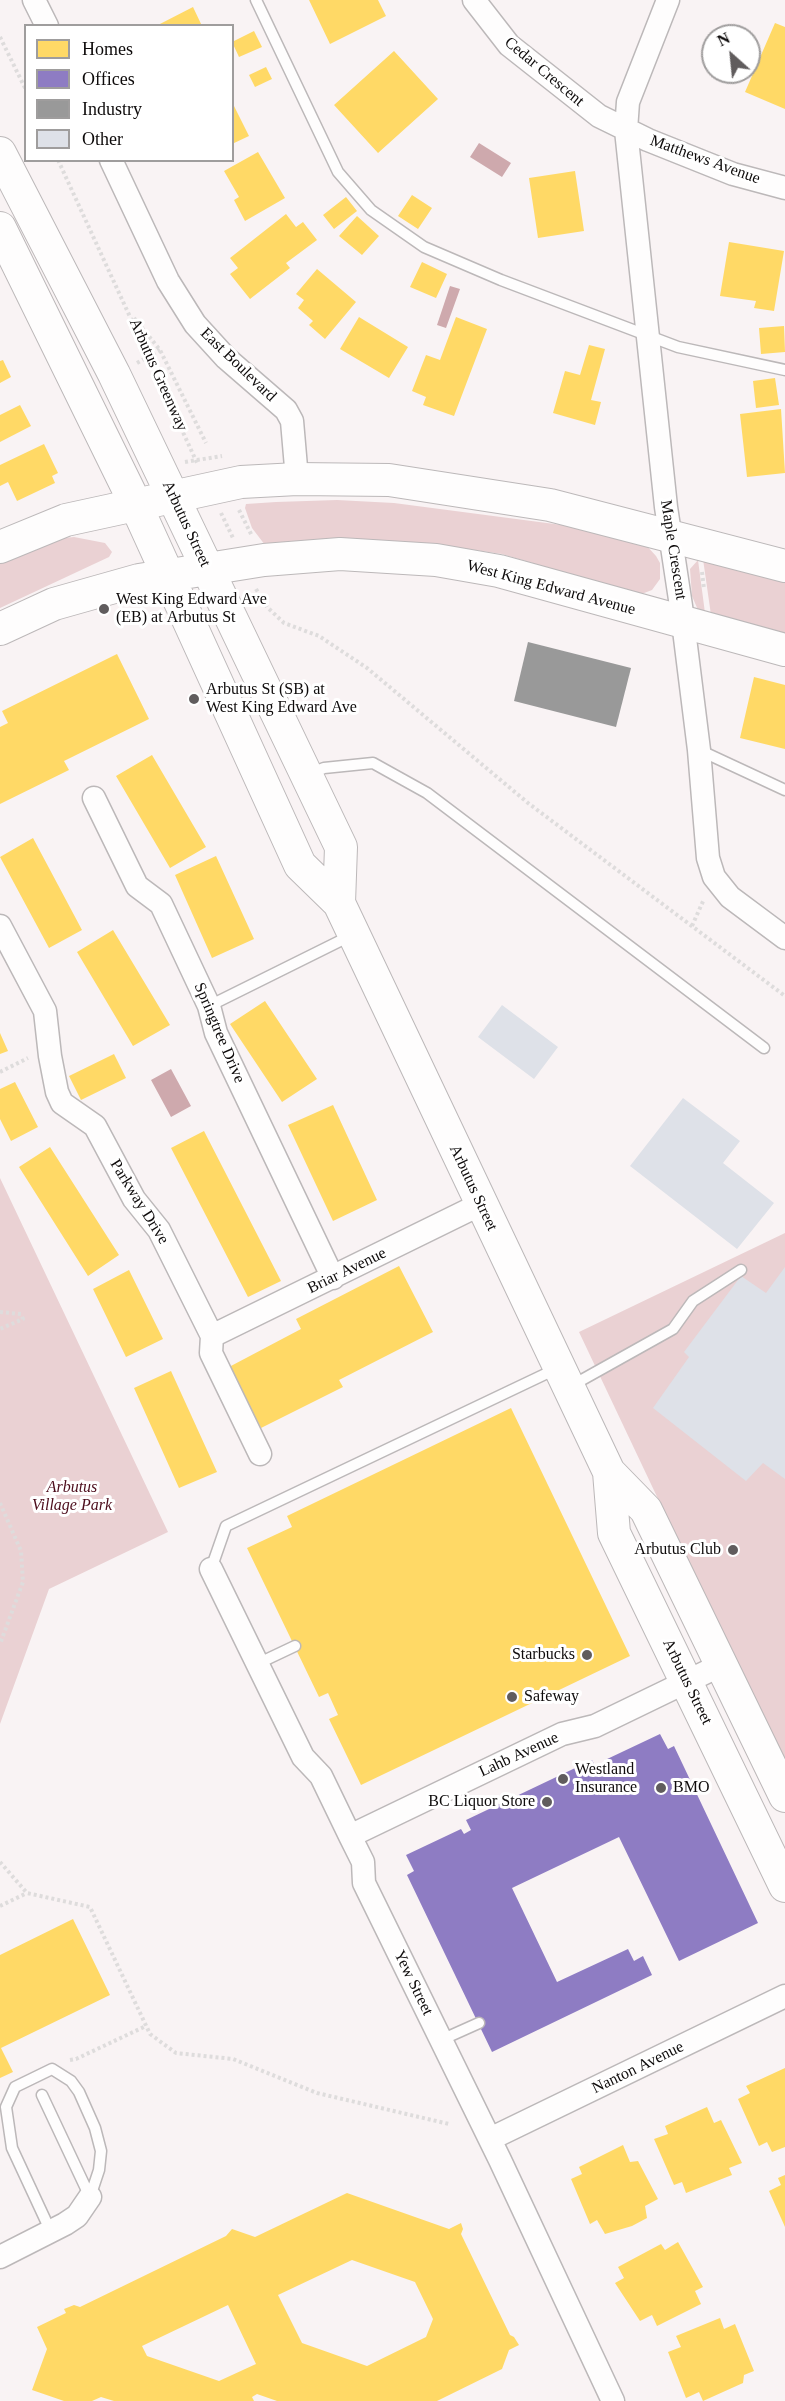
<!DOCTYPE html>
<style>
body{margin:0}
#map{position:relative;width:785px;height:2401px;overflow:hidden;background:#f9f3f4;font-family:"Times New Roman",serif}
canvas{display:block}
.legend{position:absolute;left:24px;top:24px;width:210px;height:138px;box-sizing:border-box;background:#fff;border:2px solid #9f9d9d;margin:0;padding:8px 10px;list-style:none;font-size:18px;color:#0e0b0b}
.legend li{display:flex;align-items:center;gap:12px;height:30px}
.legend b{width:30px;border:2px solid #9f9d9d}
.north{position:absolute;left:701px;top:24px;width:60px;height:60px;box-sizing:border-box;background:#fff;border:2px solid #9f9d9d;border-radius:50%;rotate:333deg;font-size:16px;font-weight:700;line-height:24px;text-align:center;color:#0e0b0b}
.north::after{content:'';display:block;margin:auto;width:21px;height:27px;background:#605c5d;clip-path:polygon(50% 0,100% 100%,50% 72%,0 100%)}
</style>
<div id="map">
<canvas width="785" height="2401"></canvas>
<ul class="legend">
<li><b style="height:16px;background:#ffd966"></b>Homes</li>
<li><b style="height:16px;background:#8e7cc3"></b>Offices</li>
<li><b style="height:16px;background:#999"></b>Industry</li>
<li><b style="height:16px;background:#dee1e8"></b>Other</li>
</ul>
<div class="north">N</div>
</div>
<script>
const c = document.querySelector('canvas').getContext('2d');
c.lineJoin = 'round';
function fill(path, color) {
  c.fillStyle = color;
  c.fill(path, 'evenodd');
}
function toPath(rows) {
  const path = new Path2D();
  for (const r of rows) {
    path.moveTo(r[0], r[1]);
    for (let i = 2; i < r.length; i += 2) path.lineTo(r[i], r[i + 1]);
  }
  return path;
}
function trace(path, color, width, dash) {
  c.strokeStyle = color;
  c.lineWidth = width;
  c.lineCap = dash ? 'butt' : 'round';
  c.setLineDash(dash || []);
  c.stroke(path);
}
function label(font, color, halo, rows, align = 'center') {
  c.font = font + ' "Times New Roman",serif';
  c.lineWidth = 6;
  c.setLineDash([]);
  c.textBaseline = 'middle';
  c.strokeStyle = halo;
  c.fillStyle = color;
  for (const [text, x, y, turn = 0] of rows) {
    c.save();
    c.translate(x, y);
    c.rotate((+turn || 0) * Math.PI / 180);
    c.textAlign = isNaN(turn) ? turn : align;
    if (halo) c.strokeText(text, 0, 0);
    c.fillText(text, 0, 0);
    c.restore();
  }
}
const green = toPath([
 [337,500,394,503,562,525,633,541,645,544,656,556,660,563,660,579,652,590,639,595,502,554,454,547,402,543,265,545,252,528,245,508,246,504,276,502],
 [74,537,105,543,112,552,109,557,0,608,0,561,54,539],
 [703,559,785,578,785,635,711,615],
 [698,560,705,613,698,610,692,596,690,569],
 [0,1178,168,1532,49,1589,0,1724],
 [785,1233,785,1767,579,1332]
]);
const water = toPath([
 [479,143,511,163,502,177,470,157],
 [450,286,460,289,446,328,437,325],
 [171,1069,191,1106,171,1117,151,1080]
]);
const homes = toPath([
 [309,0,378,0,386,16,330,44],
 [193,7,202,26,156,26],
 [775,23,785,27,785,109,745,92],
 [254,31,262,47,239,57,232,42],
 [394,51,438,99,378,153,334,105],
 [266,67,272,79,255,87,249,75],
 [232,102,249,136,232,144],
 [258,152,285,198,245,221,234,200,239,197,224,171],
 [575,171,584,231,538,238,529,178],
 [412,195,432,208,418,229,398,216],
 [346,197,357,211,334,229,323,215],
 [286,214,296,227,303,222,317,240,286,263,290,268,250,299,230,274,238,268,230,258],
 [357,216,379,236,362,255,339,236],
 [729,242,784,251,774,311,754,308,756,301,720,296],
 [422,262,447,274,436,298,410,287],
 [317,269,356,302,325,339,309,325,313,321,298,308,304,300,296,294],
 [359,317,408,347,389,378,340,349],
 [456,317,487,329,454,416,423,405,426,397,412,391,426,355,440,360],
 [784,326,785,352,761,354,759,328],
 [589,345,605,349,591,400,601,402,595,425,553,413,565,371,580,375],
 [3,360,11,377,0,383,0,361],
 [775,378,779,405,756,408,753,381],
 [20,405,31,426,0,442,0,415],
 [781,409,785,473,747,477,740,414],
 [44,444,58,473,52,476,55,483,17,501,8,482,0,486,0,465],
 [117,654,149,719,64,761,69,770,0,804,0,727,8,723,2,711],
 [754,677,785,685,785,749,740,738],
 [152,755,206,847,170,868,116,776],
 [33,838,82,930,49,948,0,857],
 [216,856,254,939,212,958,175,875],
 [113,930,170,1025,133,1046,77,952],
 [265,1001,317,1079,282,1102,230,1024],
 [0,1033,8,1051,0,1054],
 [114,1054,126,1078,81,1100,69,1076],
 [15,1082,38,1127,11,1141,0,1119,0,1089],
 [333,1105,377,1200,333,1221,288,1125],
 [204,1131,281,1281,248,1297,171,1148],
 [50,1147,119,1255,88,1276,19,1167],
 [399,1266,433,1332,339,1380,343,1387,261,1428,229,1367,301,1329,296,1319],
 [129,1270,163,1339,126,1357,93,1289],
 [171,1371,217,1472,179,1488,134,1388],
 [511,1408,630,1656,361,1785,329,1719,338,1715,328,1693,319,1697,247,1548,292,1527,287,1516],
 [73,1919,110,1995,1,2048,13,2072,0,2078,0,1955],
 [785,2068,785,2147,772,2152,767,2142,759,2146,738,2099,750,2093,746,2086],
 [707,2107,714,2123,721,2120,742,2163,729,2168,732,2175,686,2193,682,2182,674,2185,654,2139,668,2134,665,2126],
 [623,2145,630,2162,638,2161,658,2199,645,2206,647,2218,632,2226,605,2234,597,2220,590,2224,571,2179,582,2174,579,2167],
 [785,2175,785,2227,769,2191,781,2185,778,2178],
 [347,2193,449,2229,461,2223,463,2229,461,2234,510,2335,514,2337,519,2345,509,2350,502,2369,437,2401,277,2401,257,2394,252,2397,254,2401,114,2401,101,2397,92,2401,64,2401,32,2390,47,2349,37,2327,66,2313,64,2309,74,2305,80,2307,226,2236,232,2229,255,2237],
 [352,2260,415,2282,433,2319,426,2337,367,2366,302,2343,278,2295],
 [228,2305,256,2364,219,2381,147,2356,142,2346],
 [678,2242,703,2287,695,2291,701,2304,657,2326,652,2315,640,2321,615,2283,624,2278,618,2267,661,2244,665,2250],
 [720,2318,724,2329,735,2324,754,2371,744,2375,743,2383,703,2401,699,2392,686,2398,668,2352,681,2347,676,2336]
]);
const offices = toPath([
 [660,1734,668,1749,674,1746,758,1923,679,1961,619,1837,512,1888,557,1982,628,1949,634,1961,643,1956,652,1975,492,2052,407,1875,414,1871,406,1855,461,1829,464,1834,471,1830,466,1820,592,1760,597,1770,607,1765,605,1760]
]);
const industry = toPath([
 [528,642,631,668,616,727,514,701]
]);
const building = toPath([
 [502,1005,558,1047,534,1079,478,1037],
 [683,1098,740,1141,723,1163,774,1203,737,1249,630,1166],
 [785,1267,785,1479,763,1463,746,1481,653,1408,689,1357,684,1352,741,1276,766,1293]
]);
const path = toPath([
 [0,37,26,90],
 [58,160,198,465],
 [134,318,160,350,206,443],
 [137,363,160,350],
 [185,462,222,456],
 [239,510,252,536],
 [221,513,233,538],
 [702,572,704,589],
 [256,589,267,607,284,623,319,636,367,668,528,803,785,996],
 [692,926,704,899],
 [0,1072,28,1058],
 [0,1312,21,1314,23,1319,0,1329],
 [0,1503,21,1551,23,1582,0,1644],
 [0,1862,27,1893,90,1907,150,2034,176,2053,233,2059,317,2093,449,2124],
 [0,1906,27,1893],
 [70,2060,76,2059,146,2026]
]);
const service = toPath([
 [256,0,338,172,371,210,424,247,501,280,678,347,785,370],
 [699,750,785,790],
 [309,774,324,768,373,763,427,793,764,1048],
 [209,1006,350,936],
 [571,1386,673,1329,693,1301,741,1270],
 [211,1569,226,1526,558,1368],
 [257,1664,295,1646],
 [441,2040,479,2023],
 [42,2095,90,2197],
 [51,2232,12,2148,6,2107,15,2087,52,2069,71,2081,79,2092,95,2128,101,2151,99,2170,90,2197]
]);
const minor = toPath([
 [34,0,47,26],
 [474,0,509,45,599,116,648,140,733,174,785,188],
 [668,0,628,102,626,130,666,507,681,606,699,750,708,858,714,877,730,897,785,938],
 [111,160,168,281,195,324,226,358,286,410,292,421,297,479],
 [94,798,137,886,161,904,209,1006,216,1033,333,1278],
 [0,926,45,1011,50,1056,57,1092,62,1103,95,1126,134,1199,159,1230,212,1336,211,1353,260,1454],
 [212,1336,481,1204],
 [211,1569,303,1757,321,1776,350,1836,363,1862,364,1883,500,2160,613,2401],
 [350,1836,562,1734,595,1726,723,1664],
 [490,2139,785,1996],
 [0,2257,65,2224,77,2216,90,2197]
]);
const secondary = toPath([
 [0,153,114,374,341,847,339,903],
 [0,228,135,503,300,865,339,903,609,1472,646,1510,785,1796],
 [0,547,66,520,241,482,297,479,389,480,550,505,785,566],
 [0,629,54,604,139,580,264,560,340,554,436,560,499,571,785,650],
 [609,1472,614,1533,785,1886]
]);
const markers = [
 [104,609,6,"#605c5d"],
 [194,699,6,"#605c5d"],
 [733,1550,6,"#605c5d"],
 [587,1655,6,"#605c5d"],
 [512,1697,6,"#605c5d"],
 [563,1779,6,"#605c5d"],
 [661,1788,6,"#605c5d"],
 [547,1802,6,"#605c5d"]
];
const streetNames = [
 ["Cedar Crescent",544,72,40],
 ["Matthews Avenue",705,160,20],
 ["East Boulevard",238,365,44],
 ["Arbutus Greenway",158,375,66],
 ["Arbutus Street",186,524,65],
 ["Maple Crescent",673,550,81],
 ["West King Edward Avenue",551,588,15],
 ["Springtree Drive",219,1033,67],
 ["Arbutus Street",473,1188,65],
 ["Parkway Drive",139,1202,58],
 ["Briar Avenue",347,1271,-26],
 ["Arbutus Street",687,1682,64],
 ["Lahb Avenue",519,1755,-25],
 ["Yew Street",413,1983,64],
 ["Nanton Avenue",638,2068,-26]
];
const poiNames = [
 ["West King Edward Ave",116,600],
 ["(EB) at Arbutus St",116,618],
 ["Arbutus St (SB) at",206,690],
 ["West King Edward Ave",206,708],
 ["Arbutus Club",721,1550,"right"],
 ["Starbucks",575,1655,"right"],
 ["Safeway",524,1697],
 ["Westland",575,1770],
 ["Insurance",575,1788],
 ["BMO",673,1788],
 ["BC Liquor Store",535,1802,"right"]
];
const parkNames = [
 ["Arbutus",72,1488],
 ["Village Park",72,1506]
];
fill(green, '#ead1d3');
fill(water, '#cea9ad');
fill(homes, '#ffd966');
fill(offices, '#8e7cc3');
fill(industry, '#999');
fill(building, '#dee1e8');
trace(service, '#bcb8b9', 13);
trace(minor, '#bcb8b9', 25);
trace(secondary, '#bcb8b9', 34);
trace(path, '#dedcdc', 4, [3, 3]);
trace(service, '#fefdfd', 10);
trace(minor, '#fefdfd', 22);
trace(secondary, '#fefdfd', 32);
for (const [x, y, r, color] of markers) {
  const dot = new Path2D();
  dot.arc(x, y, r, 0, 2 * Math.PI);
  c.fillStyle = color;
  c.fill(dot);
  trace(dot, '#fff', 2);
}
label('16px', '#0e0b0b', '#fff', streetNames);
label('16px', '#0e0b0b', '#fff', poiNames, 'left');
label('italic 16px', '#4d0d1c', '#fff', parkNames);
</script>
